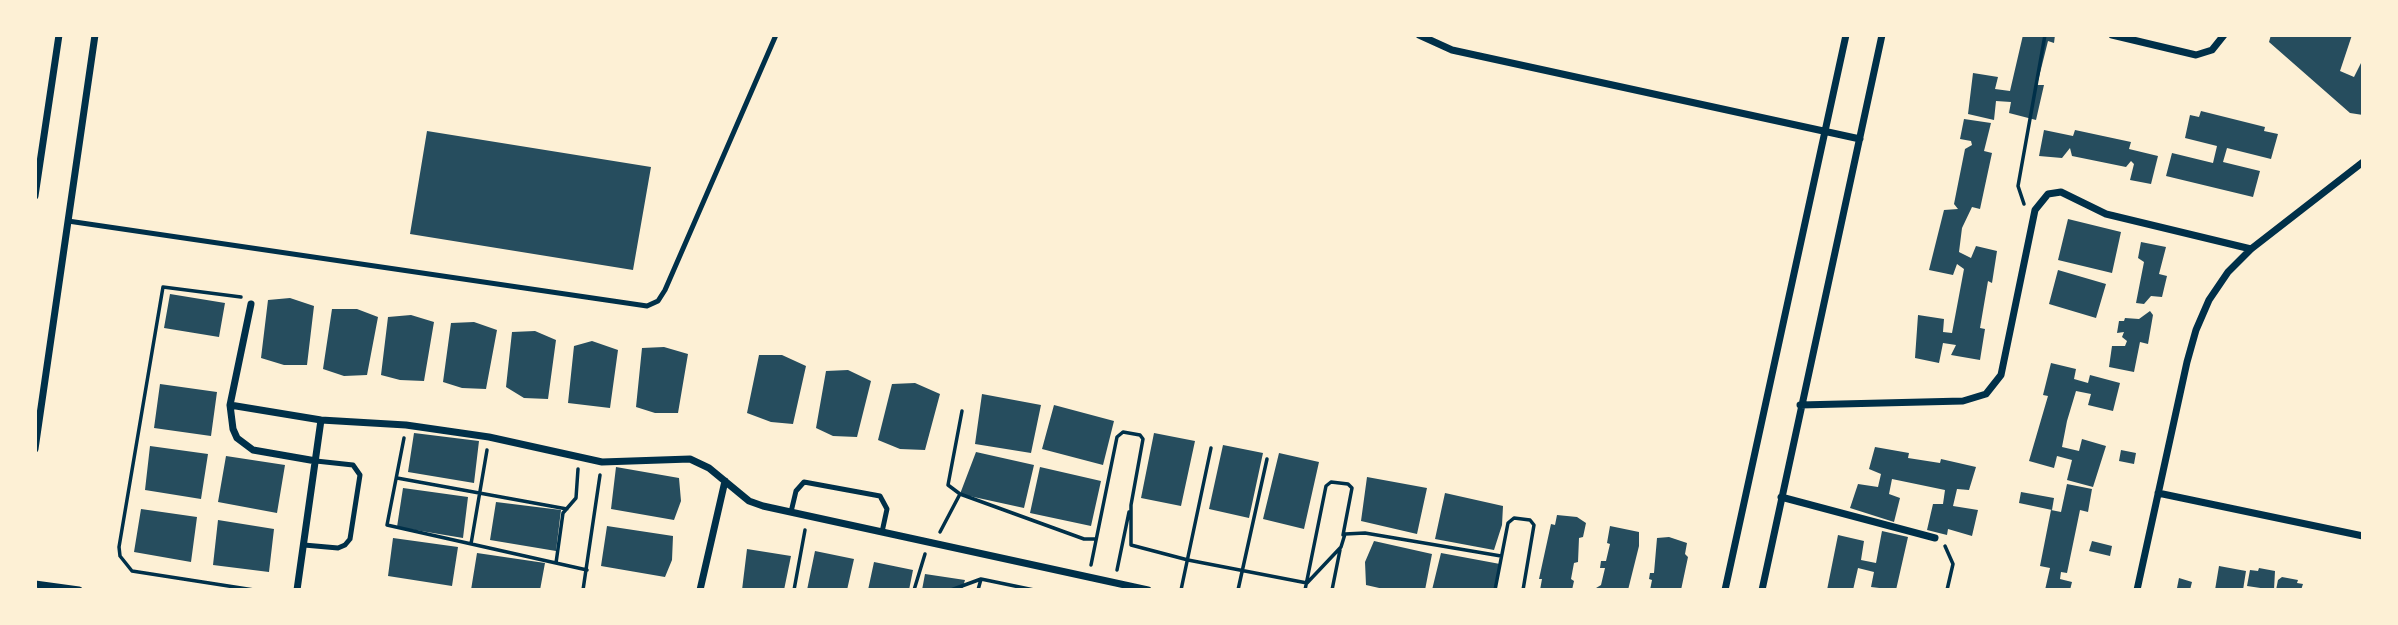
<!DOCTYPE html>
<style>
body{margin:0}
#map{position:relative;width:2398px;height:625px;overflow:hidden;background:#fdf0d5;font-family:"Noto Sans",sans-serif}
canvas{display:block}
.frame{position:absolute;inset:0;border:37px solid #fdf0d5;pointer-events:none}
</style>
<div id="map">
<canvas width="2398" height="625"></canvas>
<div class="frame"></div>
</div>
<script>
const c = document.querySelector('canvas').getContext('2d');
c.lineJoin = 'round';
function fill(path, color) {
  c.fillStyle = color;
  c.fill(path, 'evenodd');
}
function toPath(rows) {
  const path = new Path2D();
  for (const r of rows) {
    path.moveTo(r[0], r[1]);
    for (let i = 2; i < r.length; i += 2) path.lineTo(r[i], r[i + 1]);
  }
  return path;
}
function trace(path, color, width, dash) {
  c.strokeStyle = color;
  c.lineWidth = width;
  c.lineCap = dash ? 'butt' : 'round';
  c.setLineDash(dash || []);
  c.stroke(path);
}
const building = toPath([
 [2023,35,2055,35,2054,43,2048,41,2037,85,2044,85,2036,120,2009,113,2011,102,1996,101,1994,120,1968,114,1973,73,1998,77,1995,89,2010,91],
 [2271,35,2352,35,2340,71,2354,77,2363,59,2363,115,2350,113,2269,42],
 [2201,111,2265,127,2264,131,2278,134,2271,159,2227,148,2223,162,2260,171,2253,197,2166,176,2172,153,2213,163,2217,146,2185,138,2190,115,2199,117],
 [1964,119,1991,123,1984,151,1992,153,1980,209,1972,207,1962,228,1959,252,1971,258,1976,246,1997,251,1992,283,1988,281,1980,328,1985,329,1980,360,1951,355,1956,345,1943,343,1939,363,1915,358,1918,315,1944,319,1943,332,1952,333,1964,269,1957,264,1953,275,1929,270,1944,210,1958,209,1954,204,1965,149,1972,145,1971,141,1960,139],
 [2044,130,2073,136,2075,130,2131,142,2129,149,2158,156,2151,184,2130,180,2134,164,2131,161,2126,167,2072,156,2070,148,2062,158,2039,156],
 [427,131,651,167,633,270,410,234],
 [2068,219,2121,232,2112,273,2058,260],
 [2141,242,2166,247,2159,274,2167,276,2162,297,2151,296,2144,304,2136,303,2144,262,2138,258],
 [2058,270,2106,284,2096,318,2049,304],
 [170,294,225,303,219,337,164,328],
 [290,298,314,306,307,365,284,365,261,358,268,300],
 [332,309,357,309,378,317,367,375,344,376,323,369],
 [2150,311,2153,315,2148,344,2140,342,2134,372,2109,367,2112,346,2125,346,2127,341,2122,337,2124,332,2117,333,2119,321,2124,321,2125,318,2139,319],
 [411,315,434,322,424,381,400,380,381,375,388,317],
 [474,322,497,330,486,389,462,388,443,382,451,323],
 [535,331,556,340,548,399,524,398,506,387,512,332],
 [592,341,618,350,610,408,568,403,574,346],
 [664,347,688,354,678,413,655,413,636,407,642,348],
 [759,355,782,355,806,366,793,424,771,422,747,413],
 [2051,363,2076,369,2074,379,2088,383,2090,375,2120,383,2113,411,2088,405,2091,394,2076,391,2067,421,2062,447,2079,451,2082,439,2106,446,2093,487,2067,480,2072,460,2057,456,2054,468,2029,461,2048,396,2043,395],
 [848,370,871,381,857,437,833,436,816,428,826,371],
 [915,383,940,394,925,450,900,449,878,440,892,384],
 [160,384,217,392,211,436,154,428],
 [982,394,1041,405,1031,453,975,444],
 [1054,405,1114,421,1103,465,1042,449],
 [414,433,479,441,474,483,408,472],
 [1154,433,1195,441,1181,506,1141,498],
 [1223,445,1263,453,1249,518,1209,509],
 [150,446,208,454,201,499,145,490],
 [1875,447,1909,453,1908,458,1940,463,1941,459,1976,467,1969,490,1957,489,1953,506,1978,510,1972,536,1948,529,1947,535,1927,530,1933,504,1943,504,1945,490,1892,479,1889,494,1900,498,1894,522,1850,508,1858,484,1878,487,1881,474,1869,469],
 [2121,450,2136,453,2134,464,2119,461],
 [976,452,1034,465,1024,508,960,494],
 [1279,453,1319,462,1304,529,1263,519],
 [226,456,285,465,277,513,218,502],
 [616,467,679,478,681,501,674,520,611,509],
 [1040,467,1101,481,1091,526,1030,513],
 [1367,477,1427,488,1417,534,1361,521],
 [2067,484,2092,489,2088,512,2080,510,2067,573,2061,572,2060,579,2072,582,2070,590,2045,590,2050,568,2040,566,2051,510,2061,512],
 [403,488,468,497,463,538,397,527],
 [2021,492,2054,498,2052,510,2019,503],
 [1445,493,1503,506,1502,525,1494,550,1435,539],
 [496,502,561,510,556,551,490,540],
 [141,509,197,517,191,562,134,552],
 [1557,515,1577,517,1586,523,1583,537,1579,538,1578,562,1574,563,1571,579,1574,581,1572,590,1540,590,1542,579,1539,579,1551,524,1555,525],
 [218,520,274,529,269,572,213,565],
 [607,526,673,536,672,560,665,577,601,566],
 [1610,526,1639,532,1639,546,1628,590,1596,588,1601,585,1605,568,1600,568,1601,561,1606,561,1610,544,1607,543],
 [1882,531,1908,537,1896,590,1871,587,1874,572,1858,568,1853,590,1827,590,1838,535,1864,541,1861,560,1876,563],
 [1669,537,1687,543,1685,554,1688,557,1681,590,1650,590,1652,580,1649,579,1650,573,1654,573,1657,538],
 [393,538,458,547,452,586,388,576],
 [1374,541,1432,554,1425,590,1388,590,1366,585,1365,562],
 [2092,541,2112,546,2110,556,2089,551],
 [747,549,791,556,784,590,742,590],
 [815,551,854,559,847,590,807,590],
 [477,553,545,563,540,590,471,590],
 [1441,553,1500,564,1496,590,1432,590],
 [874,562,913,570,909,590,868,590],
 [2219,566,2246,571,2243,590,2215,590],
 [2259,568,2275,571,2274,590,2247,586,2250,570,2258,571],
 [925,574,965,580,962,590,922,590],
 [2282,577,2298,580,2297,583,2303,584,2301,590,2276,590,2278,580],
 [2179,578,2192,582,2190,590,2177,588]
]);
const path = toPath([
 [2024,204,2018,186,2045,35],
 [241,297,163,287,119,547,120,556,132,571,254,590],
 [404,438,387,525,587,570],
 [397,478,567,509],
 [960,494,1084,539,1096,539],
 [1131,505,1131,545,1188,560,1307,583,1341,547,1345,534,1365,533,1501,556],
 [940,532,960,494,948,485,962,411],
 [471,544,487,450],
 [1945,546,1953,564,1947,590],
 [556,563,563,513,576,498,578,469],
 [1091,565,1117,437,1123,432,1140,435,1143,439,1131,505],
 [1117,570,1129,512],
 [583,590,600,475],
 [794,590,805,530],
 [914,590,925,554],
 [951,590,981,579,1034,590],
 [978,590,981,579],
 [1181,590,1211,448],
 [1238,590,1267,459],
 [1305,590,1326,486,1331,482,1348,484,1352,488,1343,535],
 [1332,590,1340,550],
 [1346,590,1352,590],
 [1495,590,1508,523,1514,518,1530,520,1534,525,1523,590]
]);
const service = toPath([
 [68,221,647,306,658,301,665,290,776,35],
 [791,512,796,491,804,482,880,496,887,509,882,532],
 [304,545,338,548,345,545,350,539,360,475,353,465,316,461]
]);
const minor = toPath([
 [1419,35,1452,50,1860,139],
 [2112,35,2196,55,2212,50,2224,35],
 [35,196,59,35],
 [251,304,230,405,233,429,237,438,253,450,316,461],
 [230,405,321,420,406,425,489,437,602,462,690,459,709,468,749,501,763,506,1148,590],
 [1800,405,1963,401,1986,394,2001,375,2035,210,2048,194,2061,192,2106,214,2251,249],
 [35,449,95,35],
 [2158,493,2363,536],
 [1781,497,1935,538],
 [35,584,79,590],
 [297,590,321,420],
 [700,590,725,481],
 [1725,590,1846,35],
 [1762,590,1882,35],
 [2137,590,2187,362,2196,330,2209,300,2228,272,2251,249,2363,162]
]);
fill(building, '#264d5e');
trace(path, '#003049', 3.5);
trace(service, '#003049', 5);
trace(minor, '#003049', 7);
</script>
